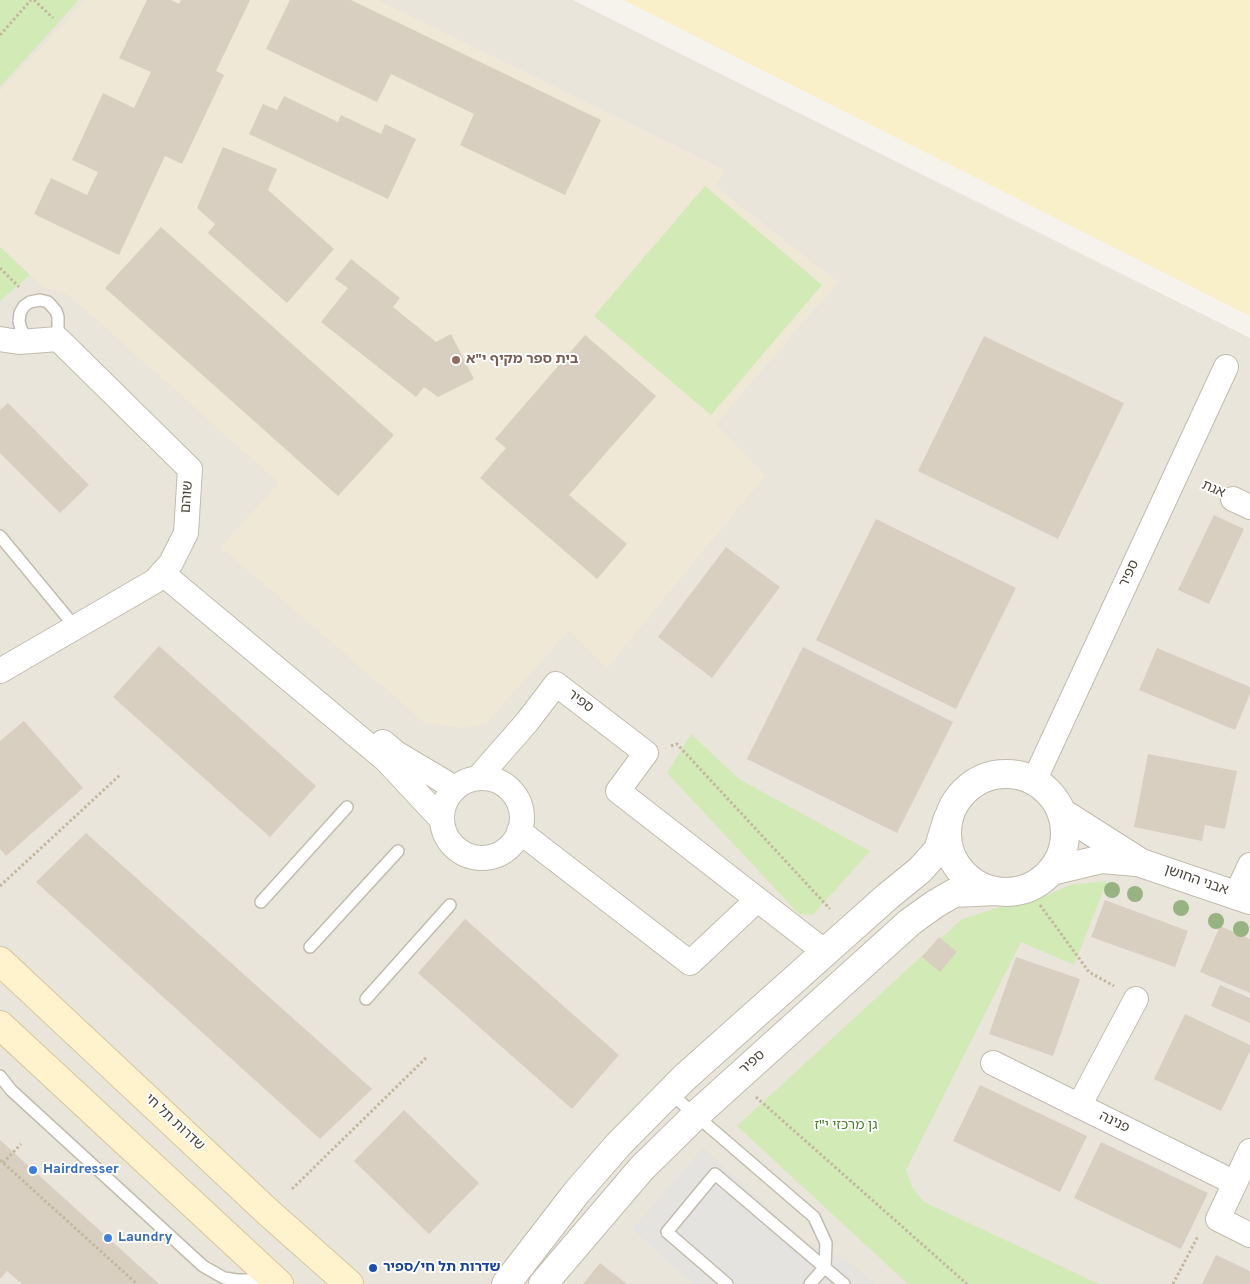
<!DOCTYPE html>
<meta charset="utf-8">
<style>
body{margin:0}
canvas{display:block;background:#f6f3ec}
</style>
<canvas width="1250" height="1284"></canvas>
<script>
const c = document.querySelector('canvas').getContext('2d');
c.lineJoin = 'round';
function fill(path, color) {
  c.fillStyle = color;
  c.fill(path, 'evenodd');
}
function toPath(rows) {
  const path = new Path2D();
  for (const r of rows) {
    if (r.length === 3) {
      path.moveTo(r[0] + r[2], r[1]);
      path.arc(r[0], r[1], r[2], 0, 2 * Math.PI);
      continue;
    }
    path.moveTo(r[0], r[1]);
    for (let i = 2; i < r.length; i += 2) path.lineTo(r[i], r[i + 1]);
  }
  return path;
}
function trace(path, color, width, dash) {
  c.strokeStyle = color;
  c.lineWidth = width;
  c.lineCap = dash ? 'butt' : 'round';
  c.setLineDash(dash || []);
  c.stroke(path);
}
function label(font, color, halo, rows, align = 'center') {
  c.font = font + ' Overpass,"Noto Sans Hebrew",sans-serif';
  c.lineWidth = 4;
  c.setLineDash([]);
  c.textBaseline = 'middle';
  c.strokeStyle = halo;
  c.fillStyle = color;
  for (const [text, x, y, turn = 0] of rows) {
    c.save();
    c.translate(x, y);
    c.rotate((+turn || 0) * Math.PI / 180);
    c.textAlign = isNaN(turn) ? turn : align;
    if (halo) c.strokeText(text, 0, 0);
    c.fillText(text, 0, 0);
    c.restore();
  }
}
const residential = toPath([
 [0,0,573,0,1250,338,1250,1284,0,1284]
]);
const education = toPath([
 [86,0,377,0,725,170,715,186,838,282,716,424,765,476,607,668,568,631,486,724,462,728,425,723,221,547,279,483,70,296,43,287,0,247,0,91]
]);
const green = toPath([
 [0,0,79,0,0,87],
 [705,186,822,285,711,415,594,316],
 [0,247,30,275,0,301],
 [691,734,739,779,870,851,813,915,799,914,667,773],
 [1107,881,1074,965,1021,942,906,1170,912,1187,924,1202,1099,1284,908,1284,737,1126,962,919,1006,905,1034,901,1070,885]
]);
const sand = toPath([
 [623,0,1250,0,1250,316]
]);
const parking = toPath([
 [703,1148,806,1242,848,1261,874,1284,692,1284,633,1229]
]);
const building = toPath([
 [147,0,171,0,179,4,181,0,250,0,216,71,224,75,182,164,165,156,119,255,34,214,51,178,87,195,98,172,72,160,103,93,134,108,151,72,119,58],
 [290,0,351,0,601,120,565,195,460,145,474,114,391,74,377,102,266,49],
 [284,96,338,122,341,115,381,134,385,124,416,139,388,199,249,134,263,104,277,110],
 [223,147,277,169,268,190,334,249,287,303,208,233,215,224,197,208],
 [161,227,394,435,338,496,105,288],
 [351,259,400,298,393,307,436,342,451,334,474,379,438,397,424,387,416,397,321,322,348,288,335,279],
 [585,335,656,396,569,495,627,544,597,579,480,478,506,448,495,439],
 [984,336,1124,403,1058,539,918,471],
 [8,403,89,485,60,513,0,453,0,410],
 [1214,515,1244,529,1209,604,1178,590],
 [876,519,1016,588,956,709,816,640],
 [726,547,780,587,712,678,658,637],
 [159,646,316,786,270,837,113,697],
 [803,647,953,722,897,833,747,759],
 [1157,648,1250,687,1250,694,1235,730,1139,690],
 [24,721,83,788,6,856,0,849,0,741],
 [1148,754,1237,771,1225,829,1205,825,1202,841,1134,827],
 [86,833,372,1089,320,1139,36,882],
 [1105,900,1188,931,1175,967,1091,937],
 [465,919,619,1055,572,1109,418,973],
 [1220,926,1250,939,1250,993,1200,972],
 [939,937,957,952,940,972,922,957],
 [1016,957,1080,979,1053,1056,989,1034],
 [1220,985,1250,998,1250,1023,1211,1006],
 [1185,1014,1250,1045,1250,1051,1221,1111,1154,1079],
 [980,1085,1087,1136,1060,1192,953,1141],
 [404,1110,479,1183,429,1234,354,1161],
 [0,1140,33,1170,159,1284,22,1284,7,1271,0,1279],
 [1101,1142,1208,1193,1181,1249,1074,1198],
 [1216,1255,1250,1271,1250,1284,1202,1284],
 [600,1263,627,1284,583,1284]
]);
const path = toPath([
 [34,0,53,18],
 [0,35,31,0],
 [0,268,19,287],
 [671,746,677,744,830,909],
 [0,886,121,774],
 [1040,905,1089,972,1114,986],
 [756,1097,967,1284],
 [0,1160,137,1284],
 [3,1163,21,1144],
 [292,1189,427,1057],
 [1173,1284,1198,1236]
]);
const service = toPath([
 [29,341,21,329,19,321,20,313,24,306,30,302,40,300,48,302,56,311,58,317,58,339],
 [0,536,76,628],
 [261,902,347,807],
 [310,947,398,851],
 [366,999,450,905],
 [0,1076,11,1090,203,1266,224,1278,237,1280,267,1280],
 [670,1093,814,1217,826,1243,825,1267,810,1284],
 [727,1284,667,1232,715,1174,844,1284]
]);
const minor = toPath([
 [0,339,19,342,58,339,190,469,186,533,171,563,155,581,0,671],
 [1233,499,1250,507],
 [162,573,386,760,442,820],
 [383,742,396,753,455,788],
 [478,778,527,722,556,684,646,753,618,791,825,952],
 [482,818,40],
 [1034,781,1226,367],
 [519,831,690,963,757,900],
 [1236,895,1250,865],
 [993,1063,1235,1183],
 [1079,1106,1136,999],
 [1250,1151,1218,1219,1250,1235]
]);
const tertiary = toPath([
 [1006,833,59],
 [1061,812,1141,863,1250,900],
 [1052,871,1102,859,1136,862],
 [506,1284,577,1192,618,1145,684,1078,888,896,920,870,938,850,948,818],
 [543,1284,642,1168,696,1115,910,922,935,904,954,893,996,891]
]);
const secondary = toPath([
 [0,961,269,1213,349,1284],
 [0,1025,279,1284]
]);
const trees = [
 [1112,890],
 [1135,894],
 [1181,908],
 [1216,921],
 [1241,929]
];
const markers = [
 [456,360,5,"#8d6e63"],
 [33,1170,5,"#3f7fe0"],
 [108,1238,5,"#3f7fe0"],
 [373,1268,5,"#1a4fb4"]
];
const educationNames = [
 ["בית ספר מקיף י\"א",466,360]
];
const streetNames = [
 ["אגת",1213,490,23],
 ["שוהם",188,497,-86],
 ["ספיר",1130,574,-65],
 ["ספיר",580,702,37],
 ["אבני החושן",1196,881,19],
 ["ספיר",753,1063,-42],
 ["שדרות תל חי",174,1123,43],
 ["פנינה",1114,1123,26]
];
const parkNames = [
 ["גן מרכזי י\"ז",846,1126]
];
const shopNames = [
 ["Hairdresser",43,1170],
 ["Laundry",118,1238]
];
const transitNames = [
 ["שדרות תל חי/ספיר",383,1268]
];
fill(residential, '#eae5da');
fill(education, '#efe8d6');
fill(green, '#d2eab5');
fill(sand, '#f9efc9');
fill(parking, '#e5e3e0');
fill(building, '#d8cfc1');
trace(service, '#c2bbae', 14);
trace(minor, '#c2bbae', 26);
trace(tertiary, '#c2bbae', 30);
trace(secondary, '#d6c79b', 30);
trace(path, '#c4b79f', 3, [2.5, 2.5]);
trace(service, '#fff', 11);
trace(minor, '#fff', 24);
trace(tertiary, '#fff', 28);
trace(secondary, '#fff3cd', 28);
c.fillStyle = '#97b381';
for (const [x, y] of trees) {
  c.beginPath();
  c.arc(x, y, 8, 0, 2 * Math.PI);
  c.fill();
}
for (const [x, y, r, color] of markers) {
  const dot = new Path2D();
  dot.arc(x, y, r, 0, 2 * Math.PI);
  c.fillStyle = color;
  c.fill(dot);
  trace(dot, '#fff', 2);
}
label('bold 14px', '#785e54', '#fff', educationNames, 'left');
label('14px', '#4b4439', '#fff', streetNames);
label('14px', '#4a7f2a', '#fff', parkNames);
label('bold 14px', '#366cbe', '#fff', shopNames, 'left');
label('bold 14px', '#164399', '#fff', transitNames, 'left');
</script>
